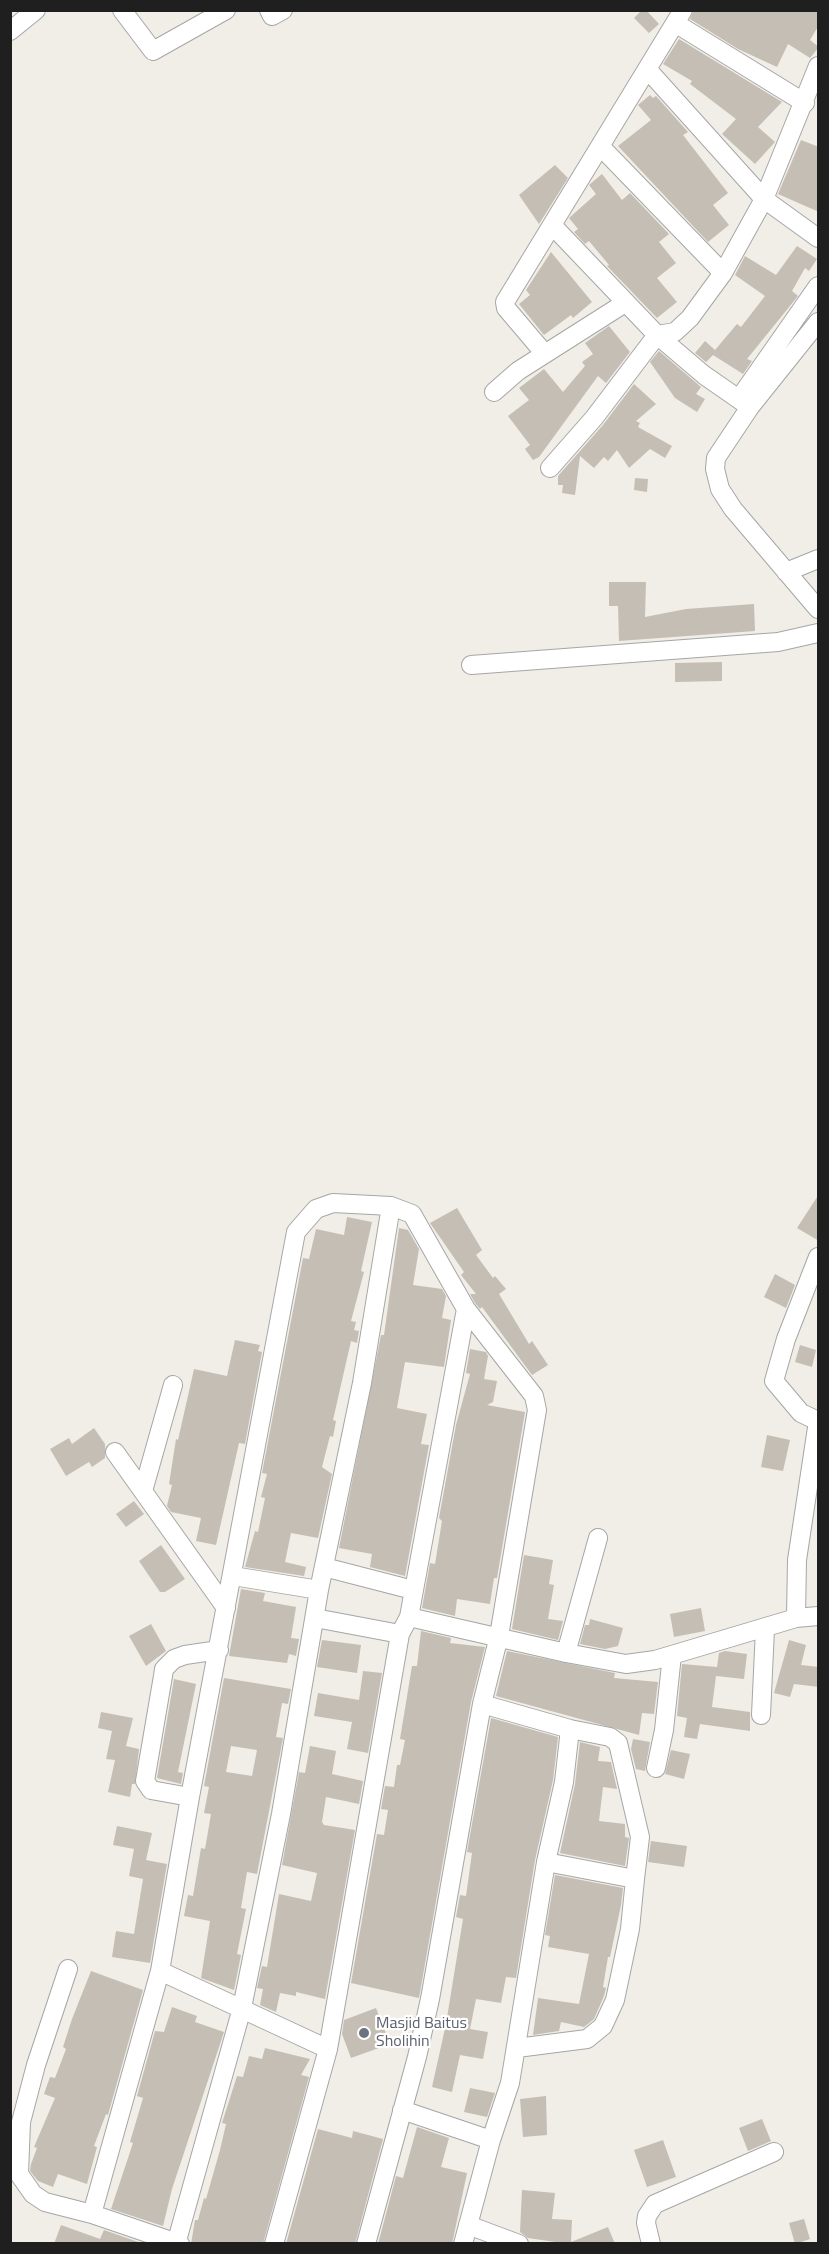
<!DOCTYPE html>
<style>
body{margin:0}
#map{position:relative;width:829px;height:2254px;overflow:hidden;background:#f0eee6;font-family:"Titillium Web",sans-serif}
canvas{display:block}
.frame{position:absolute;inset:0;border:12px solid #1f1f1f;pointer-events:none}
</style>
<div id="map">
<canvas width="829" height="2254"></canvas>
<div class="frame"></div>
</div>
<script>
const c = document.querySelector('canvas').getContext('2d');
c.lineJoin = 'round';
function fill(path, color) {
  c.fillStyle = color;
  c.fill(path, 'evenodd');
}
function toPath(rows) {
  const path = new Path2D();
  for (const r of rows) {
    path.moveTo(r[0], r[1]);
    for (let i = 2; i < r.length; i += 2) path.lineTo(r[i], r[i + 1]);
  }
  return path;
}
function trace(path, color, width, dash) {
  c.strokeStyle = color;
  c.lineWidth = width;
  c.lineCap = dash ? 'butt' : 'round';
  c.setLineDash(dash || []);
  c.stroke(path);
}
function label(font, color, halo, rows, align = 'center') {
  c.font = font + ' "Titillium Web",sans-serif';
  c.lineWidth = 4.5;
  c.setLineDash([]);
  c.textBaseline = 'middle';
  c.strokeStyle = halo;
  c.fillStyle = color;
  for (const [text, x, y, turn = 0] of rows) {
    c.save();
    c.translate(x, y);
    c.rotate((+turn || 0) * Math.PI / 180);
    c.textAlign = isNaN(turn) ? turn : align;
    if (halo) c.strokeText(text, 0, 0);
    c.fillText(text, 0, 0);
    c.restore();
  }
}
const building = toPath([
 [642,10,646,10,659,24,649,33,634,18],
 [694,10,819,10,819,25,810,40,819,47,810,58,788,44,777,67,738,49,690,19],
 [679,39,782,102,758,127,775,142,755,164,722,134,736,119,690,84,692,81,663,64],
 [650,95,653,98,656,96,688,132,683,135,728,193,713,205,729,225,708,242,618,146,651,120,638,105],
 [801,140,819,147,819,212,778,194],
 [555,165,568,178,539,224,519,195],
 [602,174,622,200,630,193,669,234,659,242,676,263,657,278,677,302,657,318,607,266,609,265,589,241,585,244,574,232,578,229,569,218,596,194,589,185],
 [797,246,817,259,809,271,805,268,792,291,798,296,747,359,752,361,743,374,713,355,706,362,695,353,705,341,715,350,737,324,741,327,765,296,735,275,745,256,776,275],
 [551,252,592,302,573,318,571,315,544,335,519,304,530,295,526,290],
 [609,326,630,352,606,383,598,376,539,457,533,460,525,449,530,445,508,416,529,400,519,388,544,369,563,392,585,366,582,362,593,354,585,343],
 [659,351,701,387,696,394,705,399,697,412,675,398,650,362],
 [634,384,656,404,636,421,640,423,638,427,672,446,665,458,650,449,629,468,617,450,608,461,604,457,594,468,580,456,575,495,562,493,563,485,558,485,558,476,603,425],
 [635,478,648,479,647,492,634,490],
 [609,582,646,582,645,617,686,609,754,604,755,631,619,641,618,606,609,606],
 [722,662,722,681,675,682,675,663],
 [819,1194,819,1241,797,1228],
 [457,1208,482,1250,476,1255,493,1278,495,1276,506,1289,499,1294,529,1344,532,1341,548,1365,532,1375,482,1307,480,1309,475,1303,470,1294,476,1294,461,1275,464,1272,430,1223],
 [347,1217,372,1222,361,1271,364,1272,351,1321,356,1322,354,1330,359,1331,357,1343,351,1341,333,1420,336,1421,333,1437,330,1436,322,1467,332,1474,318,1538,291,1533,285,1562,306,1567,304,1576,245,1567,255,1531,258,1532,265,1498,261,1497,267,1474,262,1473,303,1258,309,1259,316,1229,344,1235],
 [399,1228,408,1230,419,1249,413,1285,442,1289,446,1296,442,1318,451,1320,444,1367,405,1362,397,1408,427,1414,421,1444,429,1445,405,1576,370,1567,372,1554,339,1548,381,1335,384,1335],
 [775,1274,795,1285,786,1308,764,1297],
 [235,1340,260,1345,258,1351,262,1352,245,1444,239,1443,216,1545,196,1541,201,1518,171,1512,167,1506,172,1485,169,1484,176,1439,178,1440,194,1369,227,1376],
 [800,1345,816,1350,812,1367,795,1362],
 [470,1349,486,1352,488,1356,484,1379,497,1381,493,1402,487,1405,525,1412,497,1578,494,1578,490,1604,457,1599,455,1616,422,1608,430,1563,435,1564,442,1521,439,1518,456,1425,470,1374,466,1373],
 [94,1428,105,1444,105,1458,92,1467,89,1462,66,1476,50,1449,69,1438,72,1444],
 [767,1435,790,1440,783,1471,761,1467],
 [134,1501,144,1514,126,1527,116,1514],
 [161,1545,185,1579,165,1592,160,1592,139,1561],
 [524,1555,553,1560,549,1584,554,1585,548,1619,563,1621,558,1640,512,1629],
 [241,1589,265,1593,263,1601,296,1607,291,1638,299,1639,296,1656,289,1654,287,1663,229,1656],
 [701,1608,705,1631,674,1637,670,1614],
 [590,1619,623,1628,618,1646,605,1649,580,1644,585,1625,589,1625],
 [151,1624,166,1651,146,1666,129,1636],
 [421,1631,451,1638,450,1643,485,1647,471,1702,419,1998,351,1983,377,1834,384,1835,388,1810,381,1809,385,1786,394,1787,397,1765,400,1765,405,1740,400,1739,412,1666,417,1666],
 [322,1640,361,1645,357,1673,317,1667],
 [789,1640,806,1645,801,1665,819,1667,819,1687,794,1684,790,1697,774,1693],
 [507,1651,615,1673,614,1678,658,1682,654,1714,642,1713,639,1735,496,1696],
 [725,1651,747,1654,744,1679,716,1676,712,1707,750,1712,750,1731,700,1724,697,1739,684,1737,687,1718,677,1716,682,1664,717,1667,719,1653],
 [363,1671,382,1673,368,1753,347,1749,352,1722,314,1716,318,1693,359,1700],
 [224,1678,291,1689,288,1704,282,1703,276,1737,283,1738,257,1874,247,1872,241,1908,246,1909,237,1954,241,1955,234,1990,201,1978,210,1921,184,1916,188,1895,193,1896,201,1848,205,1849,211,1814,204,1813,209,1787,204,1786],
 [231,1746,257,1750,252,1776,226,1772],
 [174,1679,196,1684,178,1772,183,1773,181,1784,157,1778],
 [101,1712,133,1718,126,1746,139,1749,135,1784,132,1784,130,1797,108,1792,115,1760,106,1759,112,1731,98,1728],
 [491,1718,558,1737,553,1780,535,1860,516,1978,506,1977,501,2003,476,1999,470,2029,488,2032,483,2059,460,2055,452,2092,432,2087,446,2024,463,1919,456,1917,460,1895,466,1896,472,1853,467,1852],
 [633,1739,650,1742,645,1771,636,1769,631,1749],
 [580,1742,600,1747,598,1761,611,1762,617,1789,603,1787,599,1821,625,1824,625,1837,629,1838,625,1866,560,1853,575,1784],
 [310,1746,336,1751,332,1774,363,1781,359,1804,326,1797,322,1822,324,1825,355,1830,325,1999,296,1992,296,1996,280,1993,276,2012,260,2005,263,1989,257,1988,262,1966,267,1967,279,1894,311,1901,317,1873,282,1865,299,1772,305,1773],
 [671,1750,690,1754,684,1779,665,1774],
 [117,1826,152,1833,146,1860,167,1864,150,1963,112,1957,116,1931,134,1934,143,1879,129,1876,134,1849,113,1845],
 [651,1841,687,1846,684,1867,648,1862],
 [555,1875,623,1888,621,1905,610,1957,608,1957,603,1987,606,1988,604,1996,594,2019,584,2027,561,2022,559,2031,533,2035,538,1998,579,2004,589,1954,548,1947,550,1936,545,1935],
 [91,1971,143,1990,108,2115,106,2114,94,2146,97,2147,87,2184,58,2174,53,2187,38,2181,30,2171,31,2164,37,2148,34,2147,55,2098,44,2094,50,2077,55,2078,66,2049,63,2047,72,2019],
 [172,2007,197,2016,195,2022,224,2032,172,2189,163,2226,111,2209,133,2143,130,2142,143,2098,137,2096,155,2031,164,2032],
 [376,2008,390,2044,351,2058,342,2034,344,2020],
 [265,2048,310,2059,301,2075,309,2077,263,2244,191,2244,195,2220,198,2220,204,2198,206,2199,220,2150,226,2124,222,2123,237,2076,243,2077,249,2056,262,2059],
 [470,2088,495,2093,487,2117,464,2112],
 [546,2096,547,2135,523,2137,520,2099],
 [762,2119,771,2141,748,2151,739,2128],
 [417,2127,449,2138,441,2167,467,2173,452,2244,378,2244,396,2176,403,2178],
 [318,2129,352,2138,353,2131,383,2139,355,2244,286,2244],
 [663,2140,676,2177,647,2187,634,2150],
 [522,2190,555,2193,552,2219,572,2220,571,2242,608,2227,615,2244,569,2244,528,2238,520,2232],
 [804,2219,810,2239,795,2244,789,2223],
 [61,2225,100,2239,104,2230,144,2244,54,2244]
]);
const street = toPath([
 [122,10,153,51,226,10],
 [269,10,272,16,283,10],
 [675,23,805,103],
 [10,31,36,10],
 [818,66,764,199,818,238],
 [601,147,723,273],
 [552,225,657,335,704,375,750,407],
 [818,322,750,407,716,458,715,469,720,489,733,509,818,609],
 [545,354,506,308,505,302,683,10],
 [494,392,518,371,625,303],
 [739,399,818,286],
 [550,468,594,418,657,335,675,332,690,318,723,273,764,199,648,70],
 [786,572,818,559],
 [471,665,778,642,818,633],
 [115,1452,226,1608],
 [143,1491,173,1385],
 [324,1567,413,1590],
 [233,1576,319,1590],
 [409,1617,566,1653,626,1664,655,1660,796,1618,818,1616],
 [315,1618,400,1634],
 [796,1618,797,1560,818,1421,801,1413,774,1381,786,1339,818,1257],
 [566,1653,598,1538],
 [761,1715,765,1629],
 [656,1768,664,1730,672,1655],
 [190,1797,151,1790,145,1781,163,1676,164,1669,174,1659,185,1655,219,1650],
 [546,1862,635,1879,640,1837,618,1743,610,1737,570,1729],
 [68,1969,36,2065,21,2122,19,2174,33,2194,45,2202,92,2214,180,2244],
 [160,1971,328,2049],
 [517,2048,587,2039,603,2026,615,2000,630,1929,635,1879],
 [402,2110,491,2140],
 [92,2214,160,1971,190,1797,296,1232,316,1209,333,1203,391,1206,412,1214,466,1309,534,1396,537,1410,499,1636,482,1704,430,1999,417,2057,366,2244],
 [468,2225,519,2244],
 [176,2244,242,2008,281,1814,319,1590,362,1383,391,1206],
 [274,2244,328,2049,400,1634,409,1617,466,1309],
 [463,2244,491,2140,510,2083,546,1862,564,1782,570,1729,482,1704],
 [651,2244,646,2223,647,2216,655,2204,774,2152]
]);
const markers = [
 [364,2033,6,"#6b7280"]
];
const worshipNames = [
 ["Masjid Baitus",376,2024],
 ["Sholihin",376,2042]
];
fill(building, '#c5beb5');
trace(street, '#a6a6a6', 20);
trace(street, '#fff', 18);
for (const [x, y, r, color] of markers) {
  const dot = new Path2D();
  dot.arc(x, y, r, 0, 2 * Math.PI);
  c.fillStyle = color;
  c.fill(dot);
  trace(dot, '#fff', 2);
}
label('16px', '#5b616d', '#fff', worshipNames, 'left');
</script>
